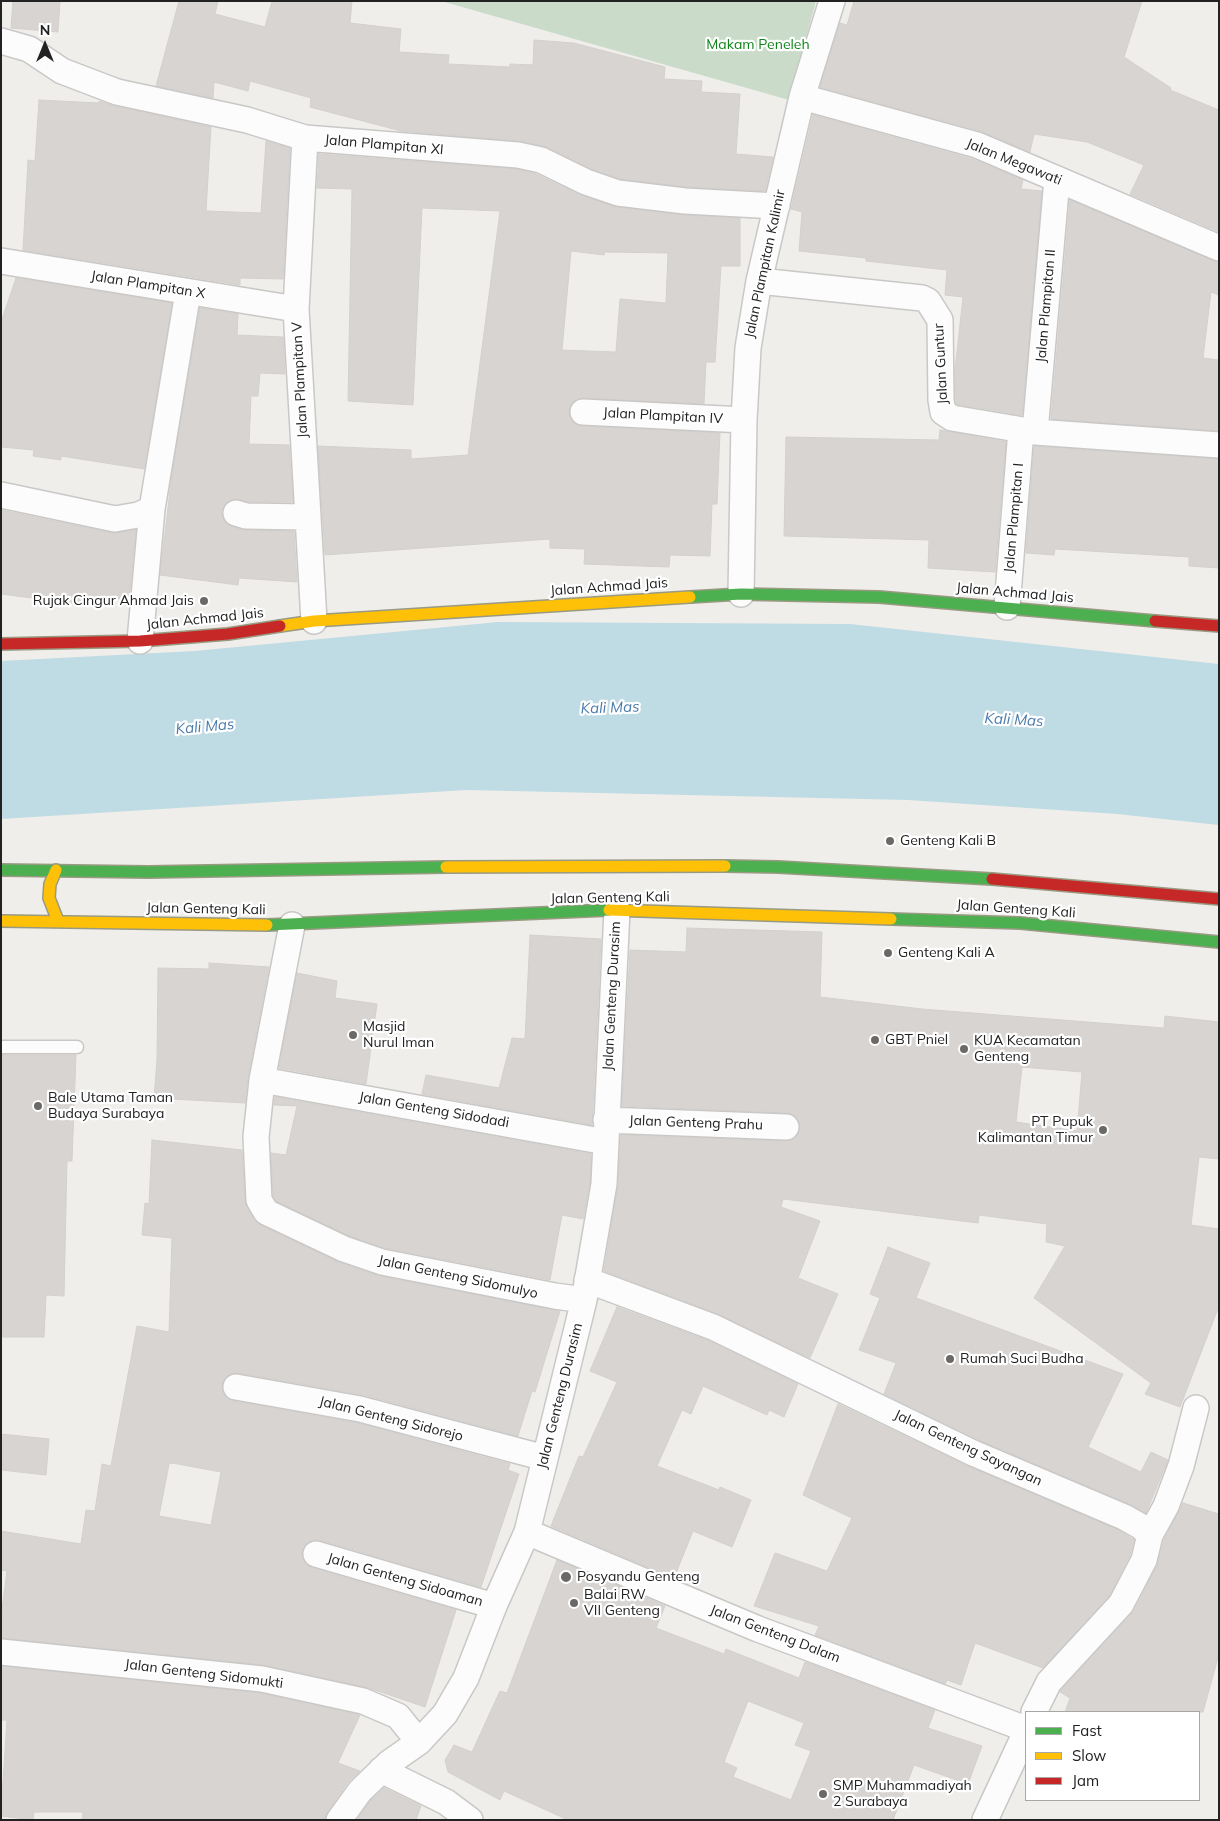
<!DOCTYPE html>
<style>
body{margin:0}
#map{position:relative;width:1220px;height:1821px;overflow:hidden;background:#f0eeeb;font-family:Mulish,sans-serif}
canvas{display:block}
.frame{position:absolute;inset:0;border:2px solid #222;pointer-events:none}
.legend{position:absolute;left:1025px;top:1711px;width:175px;height:90px;box-sizing:border-box;background:#fff;border:1px solid #a7a7a7;margin:0;padding:6px 9px;list-style:none;font-size:15px;color:#222}
.legend li{display:flex;align-items:center;gap:10px;height:25px}
.legend b{width:25px;border:1px solid #a7a7a7}
.north{position:absolute;left:20px;top:20px;width:50px;height:50px;-webkit-text-stroke:4px #fff;paint-order:stroke;rotate:0deg;font-size:14px;font-weight:700;line-height:20px;text-align:center;color:#222}
.north::after{content:'';display:block;margin:auto;width:18px;height:22px;background:#222;clip-path:polygon(50% 0,100% 100%,50% 72%,0 100%)}
</style>
<div id="map">
<canvas width="1220" height="1821"></canvas>
<div class="frame"></div>
<ul class="legend">
<li><b style="height:6px;background:#4caf50"></b>Fast</li>
<li><b style="height:6px;background:#ffc107"></b>Slow</li>
<li><b style="height:6px;background:#c62828"></b>Jam</li>
</ul>
<div class="north">N</div>
</div>
<script>
const c = document.querySelector('canvas').getContext('2d');
c.lineJoin = 'round';
function fill(path, color) {
  c.fillStyle = color;
  c.fill(path, 'evenodd');
}
function toPath(rows) {
  const path = new Path2D();
  for (const r of rows) {
    path.moveTo(r[0], r[1]);
    for (let i = 2; i < r.length; i += 2) path.lineTo(r[i], r[i + 1]);
  }
  return path;
}
function trace(path, color, width, dash) {
  c.strokeStyle = color;
  c.lineWidth = width;
  c.lineCap = dash ? 'butt' : 'round';
  c.setLineDash(dash || []);
  c.stroke(path);
}
function label(font, color, halo, rows, align = 'center') {
  c.font = font + ' Mulish,sans-serif';
  c.lineWidth = 4.5;
  c.setLineDash([]);
  c.textBaseline = 'middle';
  c.strokeStyle = halo;
  c.fillStyle = color;
  for (const [text, x, y, turn = 0] of rows) {
    c.save();
    c.translate(x, y);
    c.rotate((+turn || 0) * Math.PI / 180);
    c.textAlign = isNaN(turn) ? turn : align;
    if (halo) c.strokeText(text, 0, 0);
    c.fillText(text, 0, 0);
    c.restore();
  }
}
const cemetery = toPath([
 [441,1,816,1,789,100]
]);
const water = toPath([
 [498,622,850,624,1219,664,1219,825,1117,814,908,800,466,790,1,819,1,661,195,651]
]);
const building = toPath([
 [13,1,60,1,58,32,11,28,13,1],
 [179,1,218,1,215,14,265,27,272,1,352,1,350,23,401,29,399,52,449,55,448,64,510,67,510,64,533,65,534,40,574,43,665,67,664,79,702,81,701,92,740,94,736,154,773,157,765,191,686,187,621,179,592,169,544,146,519,141,401,131,310,107,311,98,250,81,248,91,214,82,213,98,156,86,179,1],
 [854,1,1142,1,1124,57,1171,88,1170,90,1219,110,1219,232,1130,194,1144,165,1087,142,1034,134,1030,152,981,131,820,87,840,23,847,25,854,1],
 [39,100,99,103,99,101,114,106,211,127,206,211,261,213,266,141,290,148,283,279,240,278,240,285,23,250,28,160,35,161,39,100],
 [813,115,972,159,1023,180,1021,189,1042,191,1022,415,956,404,955,370,963,297,945,295,947,270,866,261,866,258,799,251,802,212,791,209,813,115],
 [319,154,516,169,536,174,580,195,616,207,683,215,740,218,740,266,721,266,715,362,706,362,704,404,584,398,576,399,569,411,570,419,576,424,582,426,720,433,717,504,712,504,710,556,670,555,669,567,584,564,585,549,550,548,550,539,325,555,318,446,411,450,411,459,468,455,500,211,422,208,413,405,348,401,352,189,317,188,319,154],
 [571,251,604,255,605,252,668,253,666,303,620,299,616,352,562,350,571,251],
 [1070,200,1219,262,1219,295,1211,292,1203,358,1219,360,1219,431,1051,419,1070,200],
 [16,278,172,303,144,469,61,456,61,460,33,456,34,450,1,447,1,322,16,278],
 [200,308,238,314,237,335,283,337,285,374,260,373,258,396,251,396,249,444,289,445,293,502,248,502,233,499,226,503,222,516,226,523,242,530,294,531,297,582,239,578,238,585,160,575,172,474,200,308],
 [940,430,1006,442,995,572,928,568,929,540,784,536,786,437,939,440,940,430],
 [1034,446,1219,459,1219,568,1189,566,1189,557,1055,549,1054,555,1026,553,1034,446],
 [1,510,112,533,136,530,129,600,87,595,86,605,1,594,1,510],
 [687,928,822,932,820,997,922,1009,1164,1028,1165,1016,1219,1022,1219,1159,1199,1157,1191,1225,1219,1229,1219,1306,1180,1407,1145,1394,1151,1383,1034,1298,1065,1246,1046,1242,1047,1224,979,1215,978,1223,783,1199,781,1207,820,1221,798,1278,838,1294,810,1358,718,1314,604,1271,618,1186,621,1135,785,1141,793,1139,800,1128,798,1120,793,1115,787,1113,622,1106,630,950,686,952,687,928],
 [1022,1067,1082,1072,1077,1131,1016,1122,1022,1067],
 [530,935,601,939,592,1125,422,1094,426,1075,499,1088,512,1038,525,1039,530,935],
 [209,963,269,967,248,1077,245,1103,154,1098,157,1060,158,968,209,969,209,963],
 [297,973,337,981,335,998,377,1004,366,1084,279,1068,297,973],
 [1,1055,76,1055,72,1161,67,1161,64,1296,46,1295,44,1337,1,1337,1,1055],
 [275,1097,591,1154,590,1182,583,1219,562,1215,550,1280,386,1248,349,1236,276,1201,273,1196,271,1153,286,1155,297,1106,274,1105,275,1097],
 [152,1140,242,1150,245,1201,254,1220,260,1225,338,1262,379,1276,560,1311,535,1392,532,1391,518,1436,364,1395,239,1373,231,1374,222,1384,223,1392,233,1401,357,1423,510,1464,508,1470,519,1474,481,1587,320,1540,312,1540,302,1550,302,1558,306,1564,312,1568,456,1610,425,1707,366,1687,265,1665,1,1638,1,1617,7,1571,1,1570,1,1531,81,1544,86,1510,95,1511,102,1464,111,1466,137,1326,169,1332,172,1238,142,1235,145,1203,149,1204,152,1140],
 [172,1463,221,1472,211,1525,159,1516,169,1464,172,1463],
 [888,1247,930,1263,916,1298,1123,1374,1088,1447,1141,1472,1151,1452,1168,1460,1146,1513,1130,1504,979,1440,884,1394,896,1363,859,1350,880,1298,870,1294,888,1247],
 [617,1307,707,1340,798,1384,784,1417,769,1410,767,1415,703,1386,691,1414,682,1410,657,1466,719,1490,720,1487,751,1500,732,1547,693,1531,674,1578,551,1526,579,1456,583,1457,617,1382,590,1371,617,1307],
 [838,1404,967,1466,1118,1530,1134,1540,1130,1555,1109,1596,1043,1668,975,1643,961,1685,947,1680,945,1684,815,1635,819,1626,754,1606,775,1553,827,1571,852,1518,803,1495,838,1404],
 [1,1434,49,1439,46,1475,1,1470,1,1434],
 [1183,1503,1219,1514,1219,1654,1203,1712,1065,1712,1070,1698,1060,1692,1061,1690,1134,1611,1157,1566,1164,1540,1183,1503],
 [557,1560,665,1606,656,1628,724,1654,726,1649,799,1678,805,1662,935,1710,928,1728,982,1746,968,1784,914,1765,893,1820,568,1820,504,1791,500,1800,448,1772,445,1760,454,1745,472,1752,500,1691,507,1693,557,1560],
 [748,1701,804,1723,795,1745,811,1751,791,1800,733,1777,737,1768,724,1762,748,1701],
 [1,1666,260,1693,359,1715,360,1715,338,1763,360,1771,348,1782,327,1812,325,1820,82,1820,83,1812,34,1812,33,1820,1,1816,1,1783,3,1783,7,1720,1,1720,1,1666],
 [384,1788,421,1806,416,1820,357,1820,371,1800,384,1788]
]);
const lane = toPath([
 [1,1047,77,1047]
]);
const street = toPath([
 [1,41,29,49,62,71,117,92,247,120,305,138,518,155,541,160,586,182,618,193,685,201,777,206],
 [802,97,977,145,1219,248],
 [305,138,296,309,314,621],
 [1,261,296,309],
 [759,281,922,298,928,301,940,320,941,400,943,412,952,418,1035,432,1219,445],
 [583,412,744,420],
 [1035,432,1057,179],
 [1,495,115,519,138,515,152,509],
 [236,513,246,516,307,517],
 [741,594,744,420,748,348,759,281,802,97,832,1],
 [1007,607,1021,430],
 [140,641,152,509,188,292],
 [292,925,262,1080,256,1137,259,1200,266,1212,344,1249,382,1262,555,1296,584,1300],
 [262,1080,606,1142],
 [606,1120,786,1127],
 [587,1280,713,1327,973,1453,1124,1517,1140,1526,1150,1535,1144,1560,1121,1604,1049,1682,1034,1712],
 [236,1387,360,1409,545,1458],
 [527,1532,758,1629,1026,1729],
 [1150,1535,1166,1506,1181,1466,1196,1408],
 [316,1554,494,1606],
 [1,1652,262,1679,363,1701,398,1716,419,1742],
 [381,1770,446,1802,470,1820],
 [339,1820,360,1791,389,1763,419,1742,445,1714,466,1678,494,1606,527,1532,584,1300,604,1184,617,910],
 [985,1820,1026,1732]
]);
const fast = toPath([
 [690,597,741,594,879,597,1155,621],
 [725,866,778,867,992,879],
 [1,870,148,872,446,867],
 [891,919,1020,923,1219,942],
 [267,925,609,910]
]);
const slow = toPath([
 [280,626,314,621,690,597],
 [446,867,725,866],
 [56,870,50,884,49,898,58,921],
 [609,910,891,919],
 [1,921,267,925]
]);
const jam = toPath([
 [1155,621,1219,626],
 [1,644,140,641,228,634,280,626],
 [992,879,1219,899]
]);
const markers = [
 [204,601,5,"#6a6968"],
 [890,841,5,"#6a6968"],
 [888,953,5,"#6a6968"],
 [353,1035,5,"#6a6968"],
 [875,1040,5,"#6a6968"],
 [964,1049,5,"#6a6968"],
 [38,1106,5,"#6a6968"],
 [1103,1130,5,"#6a6968"],
 [950,1359,5,"#6a6968"],
 [566,1577,6,"#6a6968"],
 [574,1603,5,"#6a6968"],
 [823,1794,5,"#6a6968"]
];
const parkNames = [
 ["Makam Peneleh",758,45]
];
const streetNames = [
 ["Jalan Plampitan XI",384,145,5],
 ["Jalan Megawati",1014,162,22],
 ["Jalan Plampitan Kalimir",765,264,-78],
 ["Jalan Plampitan X",148,285,9],
 ["Jalan Plampitan II",1046,306,-85],
 ["Jalan Guntur",941,364,-93],
 ["Jalan Plampitan V",300,380,-93],
 ["Jalan Plampitan IV",663,416,3],
 ["Jalan Plampitan I",1014,518,-85],
 ["Jalan Achmad Jais",609,587,-4],
 ["Jalan Achmad Jais",1015,593,5],
 ["Jalan Achmad Jais",205,619,-6],
 ["Jalan Genteng Kali",610,898,-1],
 ["Jalan Genteng Kali",206,909,1],
 ["Jalan Genteng Kali",1016,909,4],
 ["Jalan Genteng Durasim",612,996,-87],
 ["Jalan Genteng Sidodadi",434,1110,10],
 ["Jalan Genteng Prahu",696,1123,2],
 ["Jalan Genteng Sidomulyo",458,1277,12],
 ["Jalan Genteng Durasim",560,1396,-76],
 ["Jalan Genteng Sidorejo",391,1419,14],
 ["Jalan Genteng Sayangan",968,1448,25],
 ["Jalan Genteng Sidoaman",405,1580,16],
 ["Jalan Genteng Dalam",775,1634,21],
 ["Jalan Genteng Sidomukti",204,1674,7]
];
const poiNames = [
 ["Rujak Cingur Ahmad Jais",194,601,"right"],
 ["Genteng Kali B",900,841],
 ["Genteng Kali A",898,953],
 ["Masjid",363,1027],
 ["Nurul Iman",363,1043],
 ["GBT Pniel",885,1040],
 ["KUA Kecamatan",974,1041],
 ["Genteng",974,1057],
 ["Bale Utama Taman",48,1098],
 ["Budaya Surabaya",48,1114],
 ["PT Pupuk",1093,1122,"right"],
 ["Kalimantan Timur",1093,1138,"right"],
 ["Rumah Suci Budha",960,1359],
 ["Posyandu Genteng",577,1577],
 ["Balai RW",584,1595],
 ["VII Genteng",584,1611],
 ["SMP Muhammadiyah",833,1786],
 ["2 Surabaya",833,1802]
];
const waterNames = [
 ["Kali Mas",610,708,-2],
 ["Kali Mas",1014,720,3],
 ["Kali Mas",205,727,-5]
];
fill(cemetery, '#cadbca');
fill(water, '#bfdbe3');
fill(building, '#d7d4d2');
trace(building, '#d3d0cc', 1);
trace(lane, '#c9c8c7', 15);
trace(street, '#c9c8c7', 28);
trace(fast, '#999a82', 14);
trace(slow, '#999a82', 14);
trace(jam, '#999a82', 14);
trace(lane, '#fdfcfc', 12);
trace(street, '#fdfcfc', 25);
trace(fast, '#4caf50', 11);
trace(slow, '#ffc107', 11);
trace(jam, '#c62828', 11);
for (const [x, y, r, color] of markers) {
  const dot = new Path2D();
  dot.arc(x, y, r, 0, 2 * Math.PI);
  c.fillStyle = color;
  c.fill(dot);
  trace(dot, '#fff', 2);
}
label('14px', '#0c8416', '#fff', parkNames);
label('14px', '#222', '#fff', streetNames);
label('14px', '#222', '#fff', poiNames, 'left');
label('italic 15px', '#4a7aab', '#fff', waterNames);
</script>
